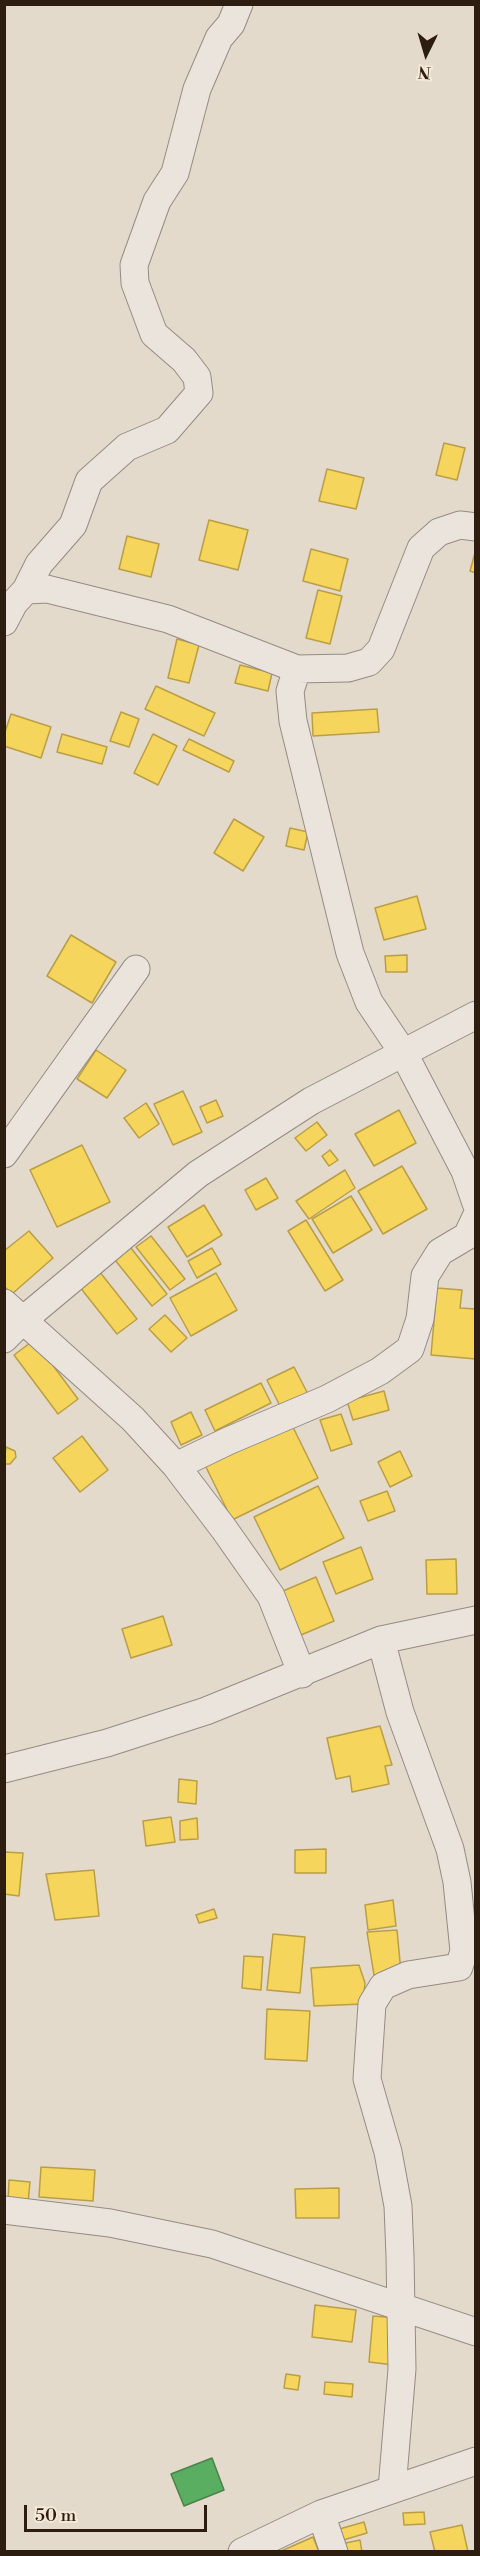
<!DOCTYPE html>
<style>
body{margin:0}
#map{position:relative;width:480px;height:2556px;overflow:hidden;background:#e4dacc;font-family:"Libre Bodoni",serif}
canvas{display:block}
.frame{position:absolute;inset:0;border:6px solid #2d1c10;pointer-events:none}
.north{position:absolute;left:396px;top:24px;width:60px;height:60px;-webkit-text-stroke:4px #f4e8d7;paint-order:stroke;rotate:185deg;font-size:16px;font-weight:700;line-height:24px;text-align:center;color:#2d1c10}
.north::after{content:'';display:block;margin:auto;width:21px;height:27px;background:#2d1c10;clip-path:polygon(50% 0,100% 100%,50% 72%,0 100%)}
.scale{position:absolute;left:24px;top:2505px;width:183px;height:27px;box-sizing:border-box;border:3px solid #2d1c10;border-top:0;padding-left:8px;font-size:18px;line-height:21px;white-space:nowrap;color:#2d1c10;-webkit-text-stroke:4px #f4e8d7;paint-order:stroke}
</style>
<div id="map">
<canvas width="480" height="2556"></canvas>
<div class="frame"></div>
<div class="north">N</div>
<div class="scale">50 m</div>
</div>
<script>
const c = document.querySelector('canvas').getContext('2d');
c.lineJoin = 'round';
function fill(path, color) {
  c.fillStyle = color;
  c.fill(path, 'evenodd');
}
function toPath(rows) {
  const path = new Path2D();
  for (const r of rows) {
    path.moveTo(r[0], r[1]);
    for (let i = 2; i < r.length; i += 2) path.lineTo(r[i], r[i + 1]);
  }
  return path;
}
function trace(path, color, width, dash) {
  c.strokeStyle = color;
  c.lineWidth = width;
  c.lineCap = dash ? 'butt' : 'round';
  c.setLineDash(dash || []);
  c.stroke(path);
}
const homes = toPath([
 [444,443,465,448,457,480,436,475,444,443],
 [327,469,364,478,356,509,319,501,327,469],
 [209,520,248,530,238,570,199,560,209,520],
 [127,536,159,544,151,577,119,569,127,536],
 [311,549,348,559,340,591,303,581,311,549],
 [476,549,476,573,470,571,476,549],
 [318,590,342,596,330,644,306,638,318,590],
 [177,639,199,645,189,683,168,678,177,639],
 [240,665,272,673,268,691,235,683,240,665],
 [156,686,215,713,204,736,145,709,156,686],
 [377,709,379,732,313,736,312,713,377,709],
 [121,712,139,719,129,747,110,741,121,712],
 [11,714,51,727,41,758,4,746,4,735,11,714],
 [62,734,107,747,102,764,57,752,62,734],
 [153,734,177,746,158,785,134,773,153,734],
 [189,739,234,761,229,772,183,750,189,739],
 [234,819,264,837,243,871,214,853,234,819],
 [290,828,308,832,304,850,286,846,290,828],
 [417,896,426,929,384,940,375,908,417,896],
 [71,935,116,962,92,1003,47,976,71,935],
 [407,955,407,972,386,972,385,956,407,955],
 [96,1050,126,1070,107,1098,77,1079,96,1050],
 [183,1091,202,1132,173,1145,154,1104,183,1091],
 [216,1100,223,1116,207,1123,200,1107,216,1100],
 [146,1103,159,1124,139,1138,124,1118,146,1103],
 [399,1110,416,1143,374,1166,355,1134,399,1110],
 [317,1122,327,1135,306,1151,295,1138,317,1122],
 [82,1145,110,1202,57,1227,30,1170,82,1145],
 [330,1150,338,1160,329,1166,322,1156,330,1150],
 [402,1166,427,1209,383,1234,358,1191,402,1166],
 [345,1170,355,1188,309,1219,296,1201,345,1170],
 [266,1178,278,1198,256,1210,245,1190,266,1178],
 [351,1196,372,1230,333,1253,312,1219,351,1196],
 [204,1205,222,1235,187,1257,168,1227,204,1205],
 [306,1220,343,1280,325,1291,288,1231,306,1220],
 [29,1231,53,1258,12,1294,4,1286,4,1251,29,1231],
 [151,1236,185,1279,170,1290,136,1247,151,1236],
 [131,1248,167,1294,152,1306,115,1260,131,1248],
 [212,1248,221,1264,197,1278,188,1261,212,1248],
 [99,1271,137,1319,117,1334,79,1286,99,1271],
 [216,1273,237,1310,191,1336,170,1298,216,1273],
 [437,1288,462,1290,460,1308,476,1309,476,1359,431,1355,437,1288],
 [165,1315,187,1338,171,1352,149,1329,165,1315],
 [34,1340,78,1399,58,1414,14,1355,34,1340],
 [294,1367,309,1396,282,1410,267,1380,294,1367],
 [261,1383,271,1403,215,1431,205,1410,261,1383],
 [384,1391,389,1410,353,1420,347,1401,384,1391],
 [191,1412,202,1435,181,1445,171,1422,191,1412],
 [341,1414,352,1444,331,1451,320,1420,341,1414],
 [288,1417,318,1478,232,1520,202,1459,288,1417],
 [82,1436,108,1470,80,1492,53,1458,82,1436],
 [6,1447,15,1451,16,1457,10,1464,4,1464,6,1447],
 [400,1451,412,1476,390,1487,378,1462,400,1451],
 [318,1486,344,1538,280,1570,254,1517,318,1486],
 [387,1491,395,1511,368,1521,360,1501,387,1491],
 [361,1547,373,1579,336,1594,323,1562,361,1547],
 [456,1559,457,1594,427,1594,426,1560,456,1559],
 [316,1577,334,1621,301,1635,283,1591,316,1577],
 [163,1616,172,1645,131,1658,122,1629,163,1616],
 [380,1726,392,1765,385,1766,389,1784,352,1792,350,1776,336,1779,327,1738,380,1726],
 [179,1779,197,1781,196,1804,178,1802,179,1779],
 [171,1817,175,1842,146,1846,143,1821,171,1817],
 [197,1818,198,1839,180,1840,180,1821,197,1818],
 [326,1849,326,1873,295,1873,295,1850,326,1849],
 [4,1852,23,1853,19,1896,4,1894,4,1852],
 [94,1870,99,1916,55,1920,46,1874,94,1870],
 [393,1900,396,1926,368,1930,365,1905,393,1900],
 [214,1909,217,1918,199,1923,196,1915,214,1909],
 [397,1930,401,1972,374,1975,367,1932,397,1930],
 [273,1934,305,1937,300,1993,267,1990,273,1934],
 [244,1956,263,1957,261,1990,242,1988,244,1956],
 [359,1965,365,1983,363,2004,314,2006,311,1968,359,1965],
 [267,2009,310,2011,307,2061,265,2059,267,2009],
 [41,2167,95,2170,93,2201,39,2197,41,2167],
 [9,2180,30,2182,28,2203,8,2202,9,2180],
 [339,2188,339,2218,296,2218,295,2189,339,2188],
 [315,2305,356,2310,352,2342,312,2337,315,2305],
 [373,2316,398,2318,394,2365,369,2362,373,2316],
 [286,2374,300,2376,298,2390,284,2388,286,2374],
 [325,2382,353,2384,352,2397,324,2394,325,2382],
 [424,2512,425,2524,404,2525,403,2513,424,2512],
 [364,2522,367,2533,340,2541,336,2530,364,2522],
 [462,2525,468,2552,435,2552,430,2532,462,2525],
 [313,2537,319,2552,279,2552,313,2537],
 [360,2540,362,2552,343,2552,341,2544,360,2540]
]);
const public = toPath([
 [212,2458,224,2490,184,2506,171,2474,212,2458]
]);
const minor = toPath([
 [26,590,39,564,73,525,89,481,127,447,167,430,199,393,197,377,184,360,154,334,135,283,134,265,157,201,175,173,197,89,219,38,231,24,239,4],
 [4,622,14,603,26,590,47,589,168,619,297,669,290,691,293,721,350,953,369,1002,404,1054,465,1171,476,1203],
 [297,669,348,668,369,662,381,649,421,548,439,532,460,525,476,527],
 [4,1154,136,969],
 [4,1303,133,1419,176,1466,224,1529,271,1596,302,1674],
 [4,1339,23,1320,198,1174,311,1101,476,1015],
 [176,1466,228,1441,327,1399,380,1371,410,1349,420,1319,425,1276,440,1252,467,1236,476,1217],
 [381,1640,400,1712,450,1849,457,1882,464,1951,459,1967,408,1975,383,1986,372,2004,367,2079,388,2152,398,2206,400,2256,402,2369,392,2489],
 [4,1769,107,1743,206,1711,381,1640,476,1620],
 [4,2210,110,2223,212,2244,476,2332],
 [321,2514,334,2552],
 [242,2552,321,2514,476,2461]
]);
fill(homes, '#f6d55c');
trace(homes, '#ba9e45', 1.5);
fill(public, '#5aae61');
trace(public, '#4c8249', 1.5);
trace(minor, '#948c83', 29);
trace(minor, '#eae4dd', 27);
</script>
